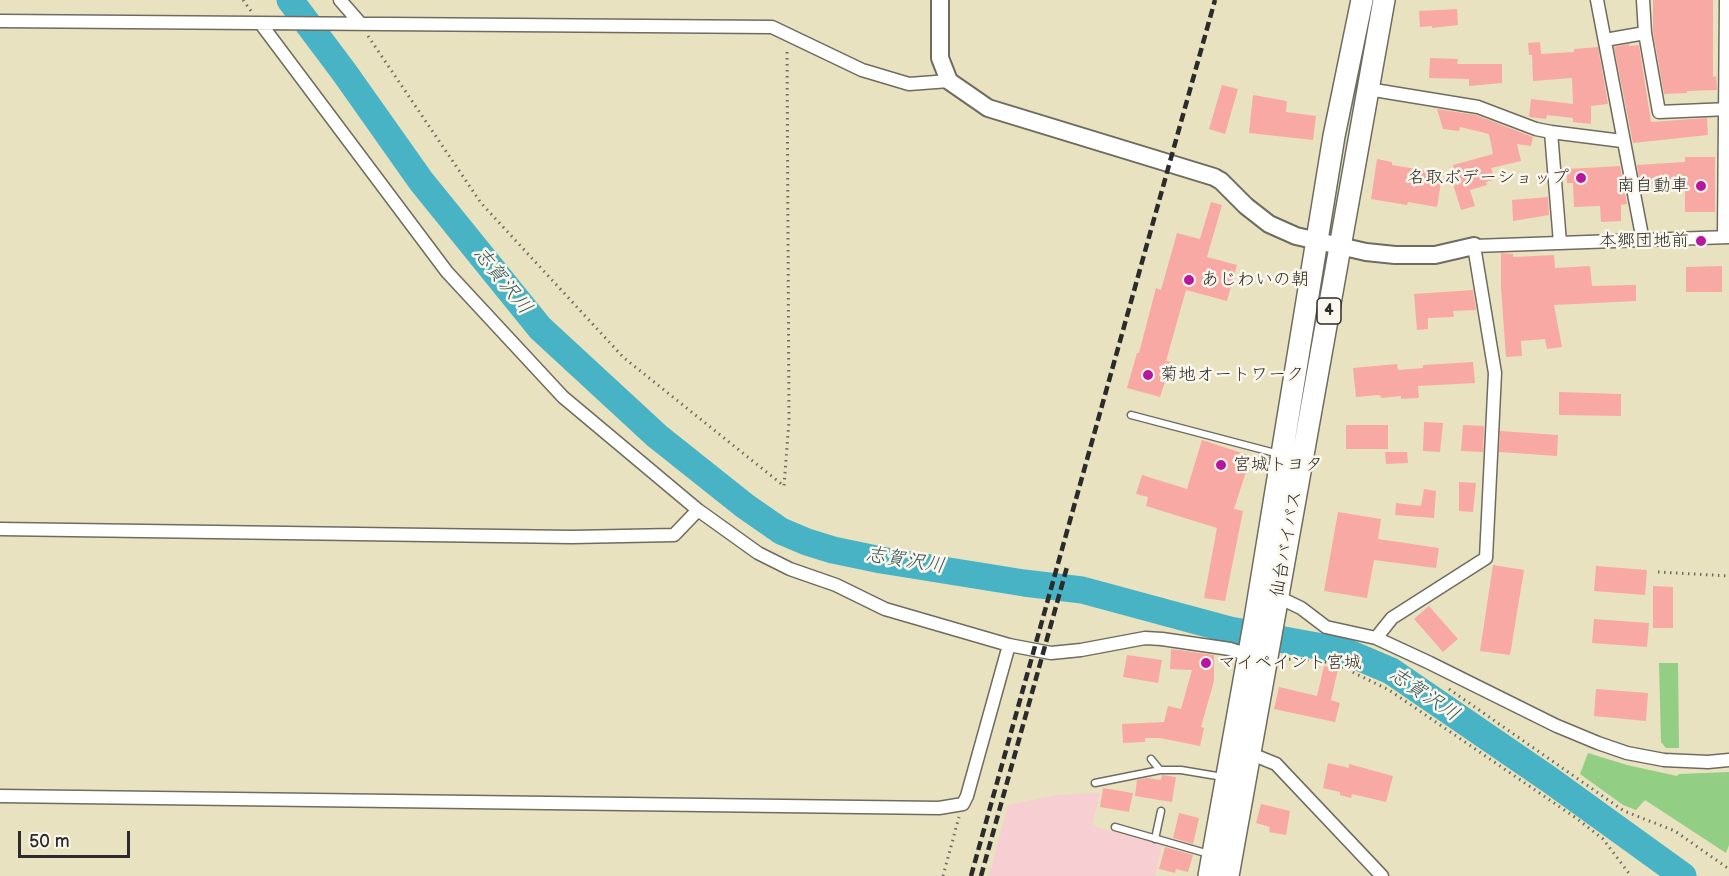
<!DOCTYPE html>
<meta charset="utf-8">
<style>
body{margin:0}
#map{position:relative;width:1729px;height:876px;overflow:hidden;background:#e9e2c0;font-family:"Balsamiq Sans",sans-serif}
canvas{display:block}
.scale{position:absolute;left:18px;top:831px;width:112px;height:27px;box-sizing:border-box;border:3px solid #2b2b2b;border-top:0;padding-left:8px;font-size:18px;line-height:21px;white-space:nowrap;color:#2b2b2b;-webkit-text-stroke:4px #fbf7ec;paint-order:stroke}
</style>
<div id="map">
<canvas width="1729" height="876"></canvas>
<div class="scale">50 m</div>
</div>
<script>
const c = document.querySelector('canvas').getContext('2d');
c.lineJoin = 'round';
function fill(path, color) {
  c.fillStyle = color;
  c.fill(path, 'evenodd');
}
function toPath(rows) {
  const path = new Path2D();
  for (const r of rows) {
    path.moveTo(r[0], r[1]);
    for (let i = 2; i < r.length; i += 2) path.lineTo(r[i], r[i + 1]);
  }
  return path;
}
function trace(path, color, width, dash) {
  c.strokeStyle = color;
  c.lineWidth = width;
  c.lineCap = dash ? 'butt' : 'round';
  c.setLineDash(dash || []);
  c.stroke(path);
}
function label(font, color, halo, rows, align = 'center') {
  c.font = font + ' "Balsamiq Sans","Klee One",sans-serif';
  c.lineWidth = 5;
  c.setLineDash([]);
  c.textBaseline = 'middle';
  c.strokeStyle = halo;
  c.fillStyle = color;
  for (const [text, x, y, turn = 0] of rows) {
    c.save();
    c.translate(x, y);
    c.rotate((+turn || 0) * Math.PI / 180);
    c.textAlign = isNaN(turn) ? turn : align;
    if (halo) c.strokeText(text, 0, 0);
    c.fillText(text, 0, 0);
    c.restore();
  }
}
const built = toPath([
 [1100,793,1092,826,1162,845,1155,876,989,876,1008,805,1056,795]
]);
const green = toPath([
 [1659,663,1678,663,1679,748,1666,748,1661,742],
 [1588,753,1627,765,1677,776,1679,774,1729,772,1729,845,1726,853,1645,800,1636,810,1623,805,1580,774]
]);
const river = toPath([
 [290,0,344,72,421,181,540,328,657,436,745,506,781,531,807,542,833,550,881,560,1024,583,1082,590,1230,630,1344,651,1391,671,1550,780,1683,876]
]);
const building = toPath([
 [1653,0,1713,0,1713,77,1716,76,1717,90,1687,91,1687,93,1664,94,1653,32],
 [1457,9,1458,25,1432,28,1432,26,1420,27,1419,11],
 [1540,42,1541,54,1574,52,1574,49,1598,47,1608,104,1591,106,1591,124,1573,122,1573,118,1547,115,1546,119,1529,117,1531,99,1573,104,1572,78,1533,81,1532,55,1529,55,1528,43],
 [1629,44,1629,46,1639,45,1651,122,1707,118,1708,135,1633,143,1614,47],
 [1430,58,1458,59,1457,64,1502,64,1502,83,1469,86,1469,79,1429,78],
 [1222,85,1238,89,1225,134,1209,129],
 [1253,95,1287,101,1286,112,1316,116,1313,140,1249,133],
 [1437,109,1476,115,1533,137,1531,146,1517,144,1521,161,1491,168,1495,179,1486,182,1487,185,1470,190,1475,206,1461,210,1453,184,1459,185,1453,165,1493,154,1489,134,1460,127,1459,131,1443,129],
 [1685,157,1715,157,1715,212,1685,212,1685,181,1640,184,1637,165,1685,162],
 [1377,159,1392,162,1392,165,1428,171,1426,180,1441,182,1437,207,1408,202,1407,205,1371,199],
 [1620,166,1627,204,1621,205,1621,221,1601,222,1600,206,1574,207,1573,183,1567,183,1567,169],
 [1548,197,1549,215,1513,221,1512,200],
 [1211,202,1222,205,1207,257,1237,265,1227,301,1186,290,1166,361,1171,362,1160,397,1127,388,1137,353,1139,353,1156,288,1161,290,1177,233,1200,239],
 [1501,253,1513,254,1513,257,1554,255,1555,268,1590,266,1592,286,1636,285,1636,301,1554,305,1562,347,1547,349,1545,339,1521,341,1522,356,1506,357,1501,288],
 [1722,266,1722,292,1686,292,1686,267],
 [1473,290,1476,310,1453,311,1454,317,1428,318,1428,329,1417,330,1414,294],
 [1473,362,1475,383,1418,386,1419,398,1401,399,1401,396,1381,398,1380,395,1356,397,1353,368,1397,364,1398,370,1423,368,1423,365],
 [1559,392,1621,394,1621,416,1559,415],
 [1424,422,1443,423,1440,452,1423,451],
 [1346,425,1388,425,1388,449,1346,449],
 [1463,425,1484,426,1483,452,1461,451],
 [1500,431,1558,435,1557,456,1499,452],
 [1202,440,1251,456,1234,509,1243,511,1225,601,1204,598,1217,528,1146,506,1148,497,1136,494,1142,475,1187,489],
 [1385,452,1407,452,1408,463,1386,464],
 [1459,482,1476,483,1473,512,1459,511],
 [1424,489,1436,491,1434,518,1395,515,1396,503,1421,506],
 [1338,512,1381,519,1378,539,1439,548,1436,568,1374,560,1367,598,1324,591],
 [1493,565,1524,570,1510,655,1480,651],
 [1596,566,1647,570,1645,595,1594,591],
 [1653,586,1673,587,1673,628,1653,628],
 [1429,606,1458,639,1443,652,1414,619],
 [1594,619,1649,623,1647,647,1592,643],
 [1171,649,1214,655,1214,681,1201,727,1204,728,1200,746,1160,738,1145,738,1145,742,1123,743,1122,724,1164,722,1168,706,1181,709,1192,670,1170,669],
 [1127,655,1162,660,1158,683,1123,677],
 [1324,666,1338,669,1331,700,1340,703,1335,722,1274,709,1279,687,1317,696],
 [1596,689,1648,693,1646,721,1594,716],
 [1328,763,1349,768,1349,764,1393,776,1386,802,1352,794,1351,798,1340,795,1340,792,1323,788],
 [1162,775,1176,777,1172,802,1135,796,1137,780,1147,778,1161,780],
 [1103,788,1133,793,1129,812,1100,807],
 [1261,804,1290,811,1286,835,1269,832,1270,827,1256,823],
 [1179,813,1199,818,1193,844,1173,838],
 [1165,847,1193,855,1188,872,1176,869,1175,873,1159,869]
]);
const path = toPath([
 [243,0,251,11],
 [368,36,481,203,623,357,784,486,789,421,787,48],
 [1658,572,1729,576],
 [1283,659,1318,660,1342,667,1389,690,1576,818,1603,839,1631,876],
 [1449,689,1624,811,1675,831,1729,869],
 [943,876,959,817]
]);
const lane = toPath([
 [1131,415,1279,454],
 [1151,759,1160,770],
 [1095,783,1160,770,1181,770,1223,777],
 [1115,827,1209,854],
 [1155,839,1161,811]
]);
const street = toPath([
 [340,0,360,23],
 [1597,0,1643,241],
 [1643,0,1645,33,1659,112,1729,109],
 [0,21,772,27,862,70,909,84,949,81],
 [1605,40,1645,33],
 [1368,89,1478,107,1536,129,1551,132,1622,141],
 [1551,132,1560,243],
 [1724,237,1726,0],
 [0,529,572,537,674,535,698,510,563,397,447,272,261,24],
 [1278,597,1301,608,1326,627,1376,638,1430,663,1557,726,1598,743,1627,753,1664,760,1708,762,1729,760],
 [1376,638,1392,618,1486,558,1495,373,1474,246,1729,237],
 [1009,645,1051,653,1081,650,1145,638,1162,639,1230,649,1249,655],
 [1249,753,1276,764,1382,876],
 [0,796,939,808,963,804,967,796,1009,645,885,609,836,585,790,569,758,553,698,510]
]);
const secondary = toPath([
 [940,0,940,58,949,81,988,108,1214,177,1221,181,1246,206,1269,224,1296,236,1366,252,1395,255,1435,255,1474,246]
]);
const highway = toPath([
 [1209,876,1255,619,1334,136,1362,0],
 [1228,876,1384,0]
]);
const rail = toPath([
 [971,876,1215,0],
 [981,876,1067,567]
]);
const markers = [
 [1581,178,6,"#b5179e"],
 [1701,186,6,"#b5179e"],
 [1701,241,6,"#b5179e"],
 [1189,280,6,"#b5179e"],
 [1148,375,6,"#b5179e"],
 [1221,465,6,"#b5179e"],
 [1206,663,6,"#b5179e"]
];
const shields = [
 [1329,311,24]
];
const shieldNames = [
 ["4",1329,311]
];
const poiNames = [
 ["名取ボデーショップ",1569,178,"right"],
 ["南自動車",1689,186,"right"],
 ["本郷団地前",1689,241,"right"],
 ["あじわいの朝",1201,280],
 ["菊地オートワーク",1160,375],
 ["宮城トヨタ",1233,465],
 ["マイペイント宮城",1218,663]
];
const streetNames = [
 ["仙台バイパス",1287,544,-80]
];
const waterNames = [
 ["志賀沢川",502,281,51],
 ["志賀沢川",905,561,9],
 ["志賀沢川",1424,695,34]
];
fill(built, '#f7cfd2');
fill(green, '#92ce83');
trace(river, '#47b3c4', 27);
fill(building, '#f8a9a4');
trace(lane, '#6e6b5f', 9);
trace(street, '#6e6b5f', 15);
trace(secondary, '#6e6b5f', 20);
trace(highway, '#6e6b5f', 24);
trace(path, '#6e6b5f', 3, [1.5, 4.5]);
trace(lane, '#fff', 6);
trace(street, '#fff', 12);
trace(secondary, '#fff', 16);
trace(highway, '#fff', 21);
trace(rail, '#2b2b2b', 4.5, [9, 4.5]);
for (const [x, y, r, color] of markers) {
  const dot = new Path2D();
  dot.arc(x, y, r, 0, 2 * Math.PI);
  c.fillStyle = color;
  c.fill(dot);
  trace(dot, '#fbf7ec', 2);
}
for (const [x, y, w] of shields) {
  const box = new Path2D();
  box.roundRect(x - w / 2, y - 13, w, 26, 4.5);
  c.fillStyle = '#fbf7ec';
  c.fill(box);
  trace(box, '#2b2b2b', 1.5);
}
label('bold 16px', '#2b2b2b', null, shieldNames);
label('18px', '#2b2b2b', '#fbf7ec', poiNames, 'left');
label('18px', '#2b2b2b', '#fbf7ec', streetNames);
label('italic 20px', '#355b61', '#fbf7ec', waterNames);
</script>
